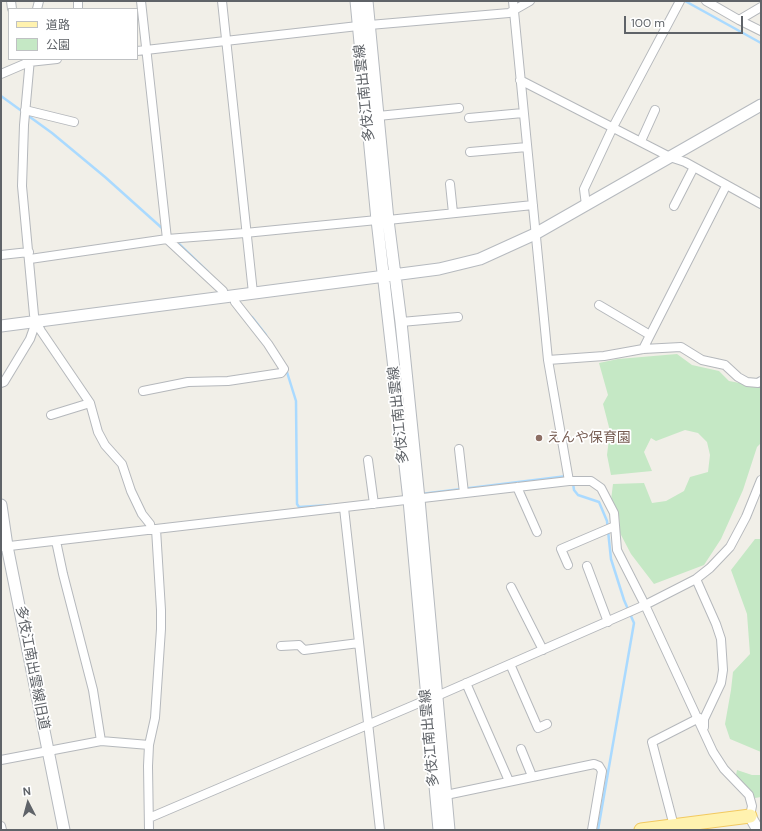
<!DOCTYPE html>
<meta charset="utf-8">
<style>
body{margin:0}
#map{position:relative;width:762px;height:831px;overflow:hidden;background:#f1efe8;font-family:"DM Sans","Noto Sans JP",sans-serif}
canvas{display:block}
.frame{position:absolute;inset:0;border:2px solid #5f6368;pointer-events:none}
.legend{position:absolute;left:8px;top:8px;width:130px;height:52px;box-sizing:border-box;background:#fff;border:1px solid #bfc1c3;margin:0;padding:5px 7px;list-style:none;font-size:12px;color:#5f6368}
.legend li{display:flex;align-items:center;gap:8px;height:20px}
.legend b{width:20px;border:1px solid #bfc1c3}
.north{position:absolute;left:8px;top:783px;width:40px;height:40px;-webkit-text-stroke:3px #fff;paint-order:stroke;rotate:354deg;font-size:11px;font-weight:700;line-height:16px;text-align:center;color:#5f6368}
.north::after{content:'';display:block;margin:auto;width:14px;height:18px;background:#5f6368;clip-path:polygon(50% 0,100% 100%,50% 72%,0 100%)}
.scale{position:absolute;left:624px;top:16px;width:119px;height:18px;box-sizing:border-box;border:2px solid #5f6368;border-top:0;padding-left:5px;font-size:12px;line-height:14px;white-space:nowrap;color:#5f6368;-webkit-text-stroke:3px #fff;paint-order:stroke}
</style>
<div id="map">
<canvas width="762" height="831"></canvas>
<div class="frame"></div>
<ul class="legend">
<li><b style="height:5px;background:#fff2af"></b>道路</li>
<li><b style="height:11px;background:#c5e8c5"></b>公園</li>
</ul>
<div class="north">N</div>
<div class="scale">100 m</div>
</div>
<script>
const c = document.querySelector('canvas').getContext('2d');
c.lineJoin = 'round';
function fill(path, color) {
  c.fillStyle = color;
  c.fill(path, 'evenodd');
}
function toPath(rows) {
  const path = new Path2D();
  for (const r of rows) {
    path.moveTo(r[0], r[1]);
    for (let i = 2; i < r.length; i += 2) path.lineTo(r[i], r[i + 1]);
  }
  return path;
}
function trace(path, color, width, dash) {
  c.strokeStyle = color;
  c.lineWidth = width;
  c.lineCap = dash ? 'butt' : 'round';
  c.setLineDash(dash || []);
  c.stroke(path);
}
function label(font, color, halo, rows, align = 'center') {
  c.font = font + ' "DM Sans","Noto Sans JP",sans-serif';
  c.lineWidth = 3.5;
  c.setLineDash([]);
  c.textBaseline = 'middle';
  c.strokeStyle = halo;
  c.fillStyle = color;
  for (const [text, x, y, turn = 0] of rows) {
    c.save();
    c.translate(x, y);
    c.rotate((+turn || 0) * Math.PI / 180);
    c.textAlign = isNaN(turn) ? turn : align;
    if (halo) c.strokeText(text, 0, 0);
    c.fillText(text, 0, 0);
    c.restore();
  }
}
const green = toPath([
 [677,354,692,365,719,371,729,381,761,387,761,443,757,447,743,490,721,539,704,565,654,584,631,554,620,533,619,515,611,500,613,484,644,483,652,503,666,501,684,491,690,477,708,472,710,455,707,442,698,433,685,430,656,441,651,438,644,452,652,471,611,475,607,455,610,431,603,404,608,395,599,363,618,359],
 [755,539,761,539,761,752,730,739,725,724,731,690,733,672,750,654,747,614,731,570],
 [737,770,752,775,761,775,761,797,755,798,736,775]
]);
const stream = toPath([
 [685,1,761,43],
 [1,96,52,133,105,177,163,229],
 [176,241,208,272],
 [252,317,266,335],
 [286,369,296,401,297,504,299,507,331,505],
 [573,483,574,490,578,495,599,502,607,521,611,559,624,600,634,623,598,830],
 [421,494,567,476]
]);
const street = toPath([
 [11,1,12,9],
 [78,1,78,9],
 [141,1,167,239,223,291,224,297],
 [222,1,253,293],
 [513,1,548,360,569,481],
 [706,1,739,20,761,7],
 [37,9,39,1],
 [739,20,761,31],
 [137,51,358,26,509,13,530,1],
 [30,59,24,125,22,186,34,315,36,322,41,331,90,403,98,432,105,445,122,464,131,491,142,514,150,524,151,530],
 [1,74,29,62,57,59],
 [520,80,670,157,685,162,761,204],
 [25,110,74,122],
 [378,116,459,108],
 [469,118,523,113],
 [641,141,655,110],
 [470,152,527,147],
 [450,184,453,213],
 [586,205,584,189,613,127,680,1],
 [674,206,694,167],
 [388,220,533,205],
 [1,255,29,252],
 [30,259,167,239,245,233,377,220],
 [599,305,650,335],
 [401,322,458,317],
 [643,349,726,186],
 [548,360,604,356,643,349,681,347,702,360,725,365,738,377,747,382,758,383,761,381],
 [1,383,4,382,30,339,36,322],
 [143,391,188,382,228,381,281,373,284,369,268,344,235,302,234,296],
 [51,415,90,403],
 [459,449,464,493],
 [368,460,374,504],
 [517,487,537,532],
 [344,508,380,830],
 [56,541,63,574,93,690,101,741],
 [1,547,569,481,591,481,601,488,614,513,617,550,645,605,713,752,724,769,749,795,752,806,750,816],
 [568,565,561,549,615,526],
 [587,566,608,622],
 [696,579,716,624,721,639,723,670,721,683,704,719,704,727],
 [511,587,543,650],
 [281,646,299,645,304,650,359,643],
 [510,664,538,728,547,724],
 [466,683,509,781],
 [437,696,645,605,696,579,710,568,730,547,746,517,761,480],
 [521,749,532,776],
 [1,760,101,741,149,745],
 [446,795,594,764,599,766,602,771,592,830],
 [149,818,426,700],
 [1,826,2,830],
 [149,830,148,766,149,745,155,718,161,629,161,610,156,529],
 [675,830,652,742,699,718]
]);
const secondary = toPath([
 [356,1,377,220,409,500,439,830],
 [367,1,388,220,401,322,419,499,449,830],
 [1,326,439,269,480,259,535,234,761,105],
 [1,505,7,546,64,830],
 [750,816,758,830]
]);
const primary = toPath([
 [641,830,750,816]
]);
const markers = [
 [539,438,4,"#8d6e63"]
];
const streetNames = [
 ["多伎江南出雲線",365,93,-96],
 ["多伎江南出雲線",399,415,-96],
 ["多伎江南出雲線旧道",32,668,79],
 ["多伎江南出雲線",430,738,-95]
];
const educationNames = [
 ["えんや保育園",547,438]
];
fill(green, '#c5e8c5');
trace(stream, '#aadaff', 2.5);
trace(street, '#b5b8bc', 10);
trace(secondary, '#b6babf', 13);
trace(primary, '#f2c960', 15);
trace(street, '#fff', 8);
trace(secondary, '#fff', 11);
trace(primary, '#fff2af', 13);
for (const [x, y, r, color] of markers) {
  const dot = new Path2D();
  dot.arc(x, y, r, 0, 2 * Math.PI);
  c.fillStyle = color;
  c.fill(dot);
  trace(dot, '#fff', 1.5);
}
label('14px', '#5f6368', '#fff', streetNames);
label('14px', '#785e54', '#fff', educationNames, 'left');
</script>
